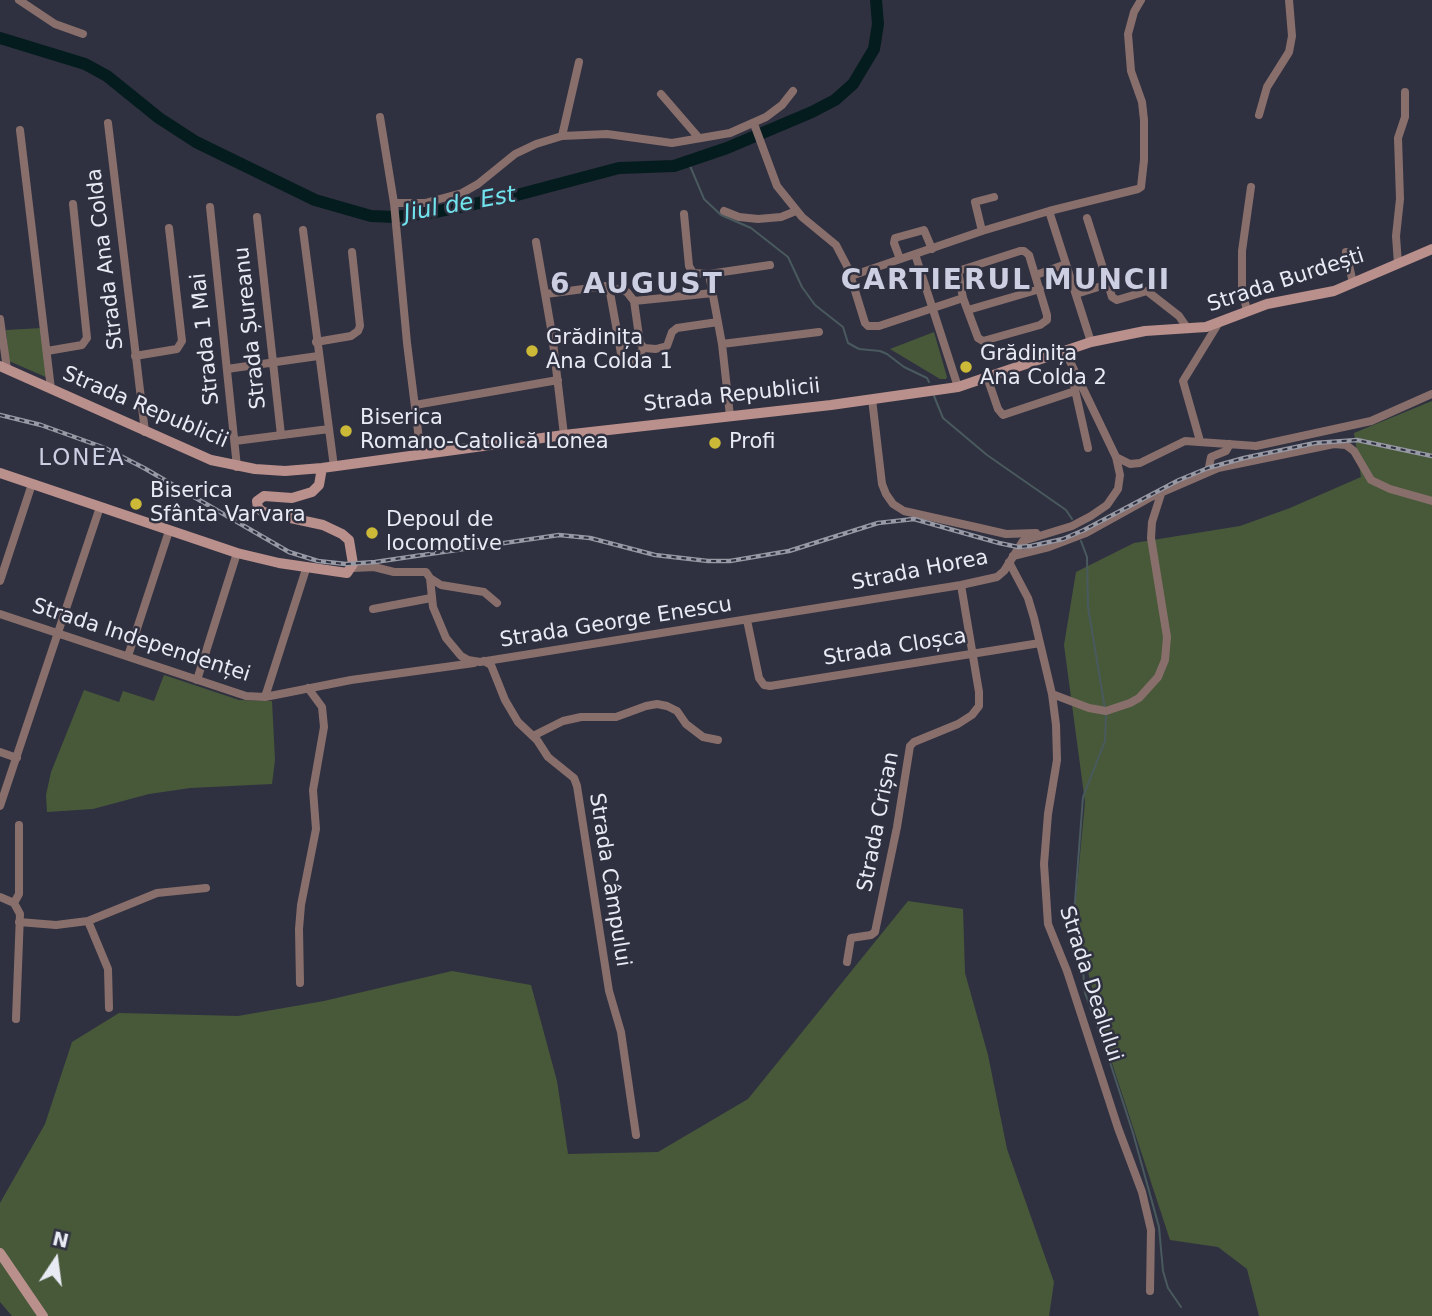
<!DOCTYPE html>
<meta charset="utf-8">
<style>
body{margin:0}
#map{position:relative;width:1432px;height:1316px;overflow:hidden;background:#303140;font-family:"DejaVu Sans",sans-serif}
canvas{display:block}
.north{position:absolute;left:21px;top:1225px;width:70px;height:70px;-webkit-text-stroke:5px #303140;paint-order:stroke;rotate:13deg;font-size:19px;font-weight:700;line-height:28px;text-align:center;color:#e8eaf4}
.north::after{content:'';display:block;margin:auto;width:24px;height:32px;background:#e8eaf4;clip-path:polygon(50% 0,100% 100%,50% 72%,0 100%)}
</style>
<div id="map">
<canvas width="1432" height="1316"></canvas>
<div class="north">N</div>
</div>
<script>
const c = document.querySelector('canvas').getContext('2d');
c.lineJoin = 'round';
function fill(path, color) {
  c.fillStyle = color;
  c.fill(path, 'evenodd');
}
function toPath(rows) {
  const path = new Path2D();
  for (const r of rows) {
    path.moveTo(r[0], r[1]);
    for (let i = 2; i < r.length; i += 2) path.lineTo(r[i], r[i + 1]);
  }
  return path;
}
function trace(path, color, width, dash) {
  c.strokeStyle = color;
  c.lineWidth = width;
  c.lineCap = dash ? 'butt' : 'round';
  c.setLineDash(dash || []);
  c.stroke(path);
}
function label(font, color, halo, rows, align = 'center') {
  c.font = font + ' "DejaVu Sans",sans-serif';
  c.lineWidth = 5;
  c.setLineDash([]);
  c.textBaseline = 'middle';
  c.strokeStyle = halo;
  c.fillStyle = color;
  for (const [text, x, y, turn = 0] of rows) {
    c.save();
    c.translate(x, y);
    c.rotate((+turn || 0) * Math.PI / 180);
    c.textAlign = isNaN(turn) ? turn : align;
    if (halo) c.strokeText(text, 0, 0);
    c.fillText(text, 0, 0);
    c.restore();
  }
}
const green = toPath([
 [42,328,48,378,9,361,6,330],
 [934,332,947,377,946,379,940,379,890,349],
 [1432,401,1432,1316,1259,1316,1247,1269,1218,1247,1170,1240,1112,1063,1074,919,1085,802,1064,645,1076,572,1134,543,1240,526,1290,508,1361,477,1354,433],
 [164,675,239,700,272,701,275,760,272,784,190,788,149,794,93,809,47,812,46,795,51,772,84,690,119,702,123,691,154,701],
 [908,901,963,909,965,973,988,1055,1007,1149,1054,1282,1049,1316,12,1316,0,1302,0,1203,45,1124,72,1042,119,1013,238,1016,324,1001,452,971,531,985,557,1081,568,1154,658,1152,748,1099]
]);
const stream = toPath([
 [688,161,704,199,721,215,751,228,788,257,802,287,815,305,843,327,848,343,859,349,880,351,887,354,904,367,927,378,929,382],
 [934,396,943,418,987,455,1066,510,1072,519],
 [1081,541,1087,557,1088,607,1105,709],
 [1106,714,1105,741,1083,797,1074,915,1078,950,1083,970,1085,993,1106,1050,1133,1133,1159,1227,1163,1271,1168,1288,1181,1307]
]);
const river = toPath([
 [0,38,85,64,107,76,159,118,196,142,315,200,371,216,395,217,435,212,517,195,619,168,674,166,727,148,812,112,835,100,853,84,874,49,878,24,876,0]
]);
const street = toPath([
 [19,0,55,24,83,34],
 [661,94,699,138],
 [1259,115,1267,87,1289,52,1292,36,1289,0],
 [380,117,394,203,407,343,421,455],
 [108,123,145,432],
 [754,124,777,186,802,217,836,245,848,268,865,323,868,326,879,326,963,298],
 [20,130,51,389],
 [562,136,579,62],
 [394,203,425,203,462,193,478,184,515,154,536,144,562,136,607,134,672,143,730,133,766,117,782,105,793,91],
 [210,207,237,467],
 [724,211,739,217,758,219,781,217,796,211],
 [1049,211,1091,342],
 [684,214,689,266,693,273,709,274,770,265],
 [257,217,281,435],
 [1087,218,1108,284],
 [303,230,334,467],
 [982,231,975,202,994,197],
 [536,242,552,334,564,435],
 [1020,251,1024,251,1029,255,1047,315,1047,320,1040,325,983,341,978,338,963,298,958,271,1020,251],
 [1346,252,1353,283],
 [915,254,958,387],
 [900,259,894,243,895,238,924,230,932,249],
 [1398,264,1396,236,1400,199,1398,138,1405,117,1405,92],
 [709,274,722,344,730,416],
 [1036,275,1066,264],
 [851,276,982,231,1049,211,1138,189,1141,187,1144,160,1144,120,1142,102,1131,71,1128,34,1134,12,1141,0],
 [609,287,622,359,633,361,644,348],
 [546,294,606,286,627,292,634,301,640,343,644,348,656,349,667,346,672,332,677,328,718,322],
 [1076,294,1108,284,1112,297,1117,300,1147,291,1179,316,1188,329],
 [634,301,713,293],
 [968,310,1040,289],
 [1247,311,1242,289,1242,251,1251,187],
 [0,319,7,369],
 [316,342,351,336,358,331,360,326,352,252],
 [722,344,819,332],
 [47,351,82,345,87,338,73,204],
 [135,356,177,349,182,341,169,228],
 [227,369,318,356],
 [1071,372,1088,448],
 [987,377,998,409,1003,415,1075,391],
 [872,399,882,484,886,494,893,504,904,511,980,528,1006,534,1036,533],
 [415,405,558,380],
 [235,441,329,429],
 [1200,441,1183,381,1218,324],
 [1116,457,1130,464,1140,463,1185,441,1256,446,1371,421,1432,394],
 [1208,472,1211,457,1226,451,1230,444],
 [1013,556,1049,547,1086,533,1151,497,1218,468,1334,444,1346,445,1354,451,1371,480,1390,489,1432,501],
 [1009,562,1028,598,1034,618,1052,694,1056,725,1057,760,1048,814,1044,864,1048,924,1067,971,1118,1128,1142,1192,1151,1230,1150,1291],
 [353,568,374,567,394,572,426,572,430,578,433,607,446,638,461,656,468,660,480,662,961,585,997,577,1004,571,1023,541,1072,526,1091,516,1107,505,1118,489,1120,475,1116,457,1065,351],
 [430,578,441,585,484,592,497,603],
 [0,581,32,484],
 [373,609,431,598],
 [0,614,246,696,265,697,351,680,474,663],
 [747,620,759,678,764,685,770,686,1040,643],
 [128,656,169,531],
 [484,661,491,665,505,700,518,722,537,740,548,757,574,778,577,786,609,991,621,1032,636,1135],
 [197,680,237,553],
 [1052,694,1089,708,1106,711,1130,703,1139,698,1158,677,1165,660,1167,637,1151,538,1152,522,1161,494],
 [265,697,307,566],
 [533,736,563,721,581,717,616,717,646,706,657,704,667,706,677,711,686,724,703,737,718,740],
 [0,752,17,758],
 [0,806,100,507],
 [0,897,14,903,20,914,16,1019],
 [14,903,19,894,19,825],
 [88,921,108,969,109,1008],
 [19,922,56,925,88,921,157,893,206,888],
 [847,962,851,938,871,935,875,932,897,827,910,746,914,742,958,724,972,715,979,706,979,692,961,585],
 [300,983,299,929,301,905,316,829,313,790,324,727,322,707,308,688]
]);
const secondary = toPath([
 [0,366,211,460,255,469,285,471,322,468,564,435,831,405,958,387,1091,342,1145,331,1206,327,1267,304,1334,291,1432,249],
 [0,473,237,553,279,563,347,573,353,564,349,540,342,534,323,525,263,512,258,508,257,501,264,496,292,498,312,492,319,485,322,468],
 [0,1253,43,1316]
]);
const rail = toPath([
 [0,415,41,425,105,448,144,468,289,552,318,561,346,564,375,562,559,535,590,538,655,555,708,561,730,561,789,551,878,523,914,519,999,543,1018,547,1031,546,1063,539,1084,530,1179,480,1208,468,1244,458,1315,443,1357,440,1432,456]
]);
const markers = [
 [532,351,7,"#ccb938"],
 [966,367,7,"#ccb938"],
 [346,431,7,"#ccb938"],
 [715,443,7,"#ccb938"],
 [136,504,7,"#ccb938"],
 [372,533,7,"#ccb938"]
];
const streetNames = [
 ["Strada Ana Colda",106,259,-97],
 ["Strada Burdești",1286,281,-18],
 ["Strada Șureanu",251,328,-96],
 ["Strada 1 Mai",206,339,-96],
 ["Strada Republicii",732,396,-6],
 ["Strada Republicii",145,408,23],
 ["Strada Horea",920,571,-11],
 ["Strada George Enescu",616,623,-9],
 ["Strada Independenței",141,641,18],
 ["Strada Cloșca",895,648,-9],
 ["Strada Crișan",879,822,-79],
 ["Strada Câmpului",609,880,81],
 ["Strada Dealului",1090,984,72]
];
const poiNames = [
 ["Grădinița",546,339],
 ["Ana Colda 1",546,363],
 ["Grădinița",980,355],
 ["Ana Colda 2",980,379],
 ["Biserica",360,419],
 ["Romano-Catolică Lonea",360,443],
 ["Profi",729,443],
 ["Biserica",150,492],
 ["Sfânta Varvara",150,516],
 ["Depoul de",386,521],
 ["locomotive",386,545]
];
const waterNames = [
 ["Jiul de Est",460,205,-10]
];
const neighbourhoodNames = [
 ["LONEA",82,459]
];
const districtNames = [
 ["CARTIERUL MUNCII",1006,282],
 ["6 AUGUST",637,286]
];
fill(green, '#48593a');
trace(stream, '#495a5e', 2);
trace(river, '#051c1e', 12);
trace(street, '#896f6c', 8);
trace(secondary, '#ba908c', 10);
trace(rail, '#9799a5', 4.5);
trace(rail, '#303140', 2, [5]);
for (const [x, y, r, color] of markers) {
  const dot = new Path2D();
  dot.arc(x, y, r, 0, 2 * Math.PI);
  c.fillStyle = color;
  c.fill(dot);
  trace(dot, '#303140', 2.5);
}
label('21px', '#e8eaf4', '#303140', streetNames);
label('21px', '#e8eaf4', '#303140', poiNames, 'left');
label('italic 23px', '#71e5ee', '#303140', waterNames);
c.letterSpacing = '2px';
label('23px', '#cccee2', '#303140', neighbourhoodNames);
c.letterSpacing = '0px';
c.letterSpacing = '2px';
label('bold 28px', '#cccee2', '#303140', districtNames);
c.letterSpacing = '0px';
</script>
